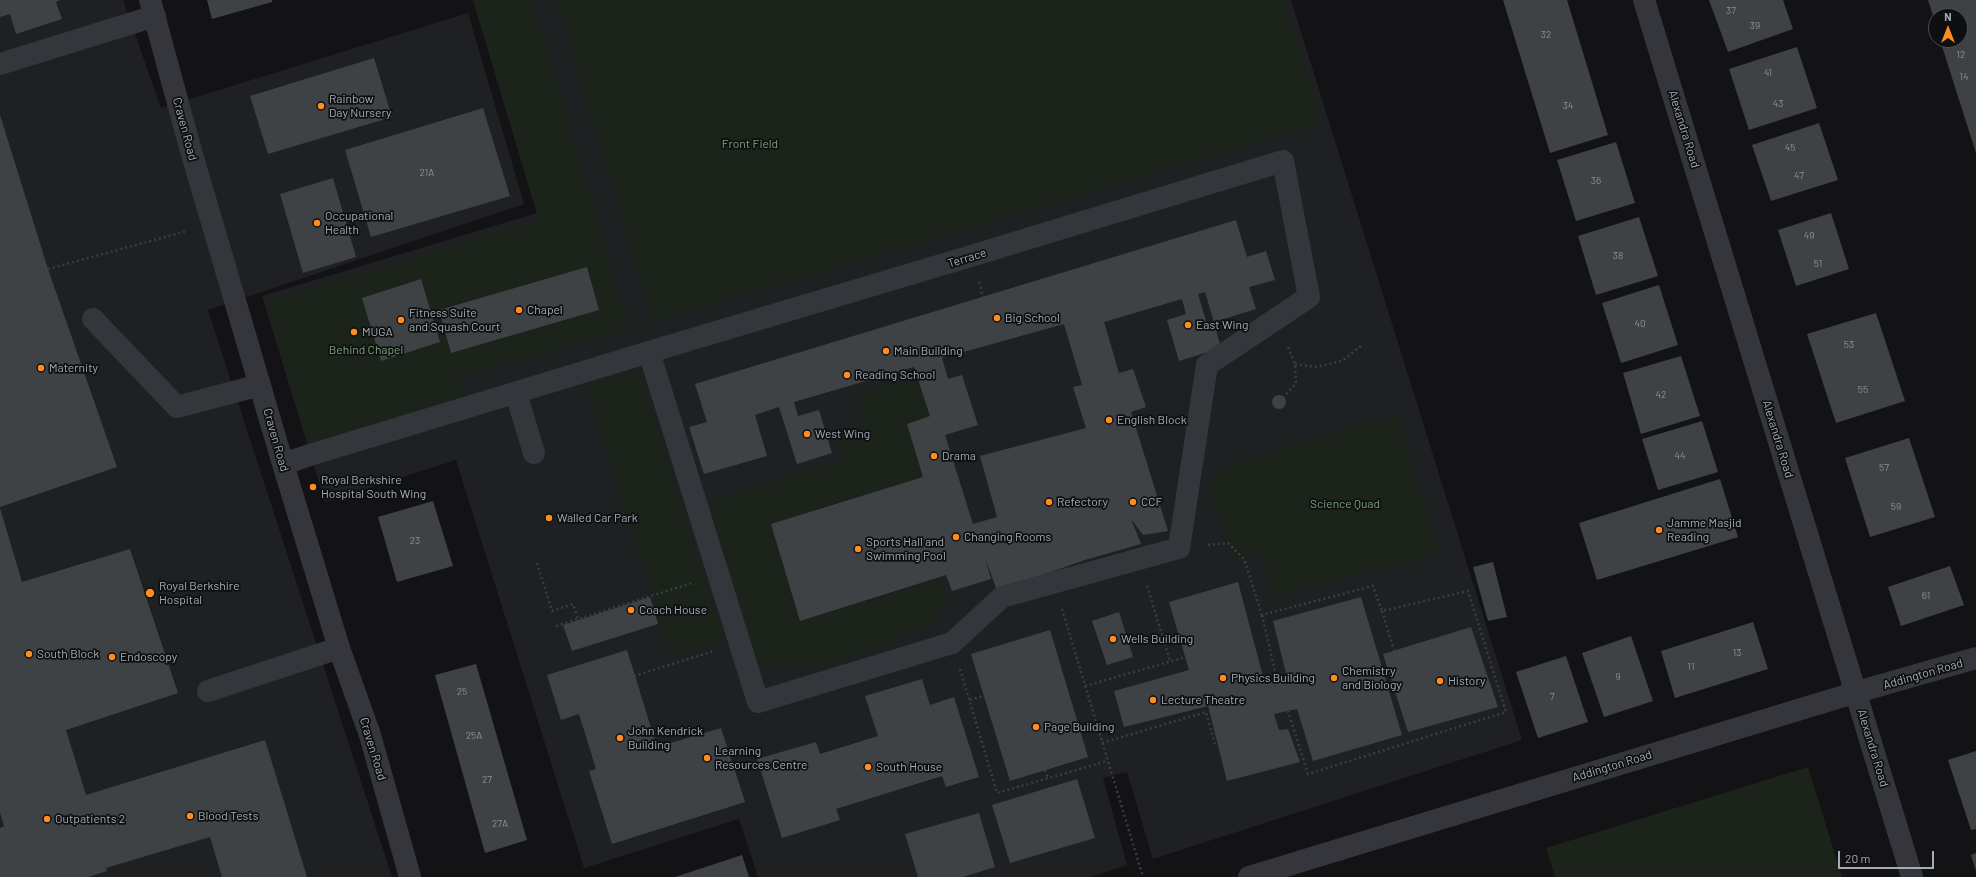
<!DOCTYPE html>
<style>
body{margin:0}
#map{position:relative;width:1976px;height:877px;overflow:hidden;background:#131315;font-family:Barlow,sans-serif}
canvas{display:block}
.north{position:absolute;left:1928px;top:8px;width:40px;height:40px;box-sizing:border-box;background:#0e0f10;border:1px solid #4a4e53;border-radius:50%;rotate:0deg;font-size:11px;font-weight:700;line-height:16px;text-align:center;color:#a3adb7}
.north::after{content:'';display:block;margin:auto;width:14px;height:18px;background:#ff8c21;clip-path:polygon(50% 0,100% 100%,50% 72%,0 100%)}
.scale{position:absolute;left:1838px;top:851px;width:96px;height:18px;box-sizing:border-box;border:2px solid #a3adb7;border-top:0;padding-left:5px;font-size:12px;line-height:14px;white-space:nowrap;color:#a3adb7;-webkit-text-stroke:3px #0e0f10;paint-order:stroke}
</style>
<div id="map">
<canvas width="1976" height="877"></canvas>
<div class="north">N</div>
<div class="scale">20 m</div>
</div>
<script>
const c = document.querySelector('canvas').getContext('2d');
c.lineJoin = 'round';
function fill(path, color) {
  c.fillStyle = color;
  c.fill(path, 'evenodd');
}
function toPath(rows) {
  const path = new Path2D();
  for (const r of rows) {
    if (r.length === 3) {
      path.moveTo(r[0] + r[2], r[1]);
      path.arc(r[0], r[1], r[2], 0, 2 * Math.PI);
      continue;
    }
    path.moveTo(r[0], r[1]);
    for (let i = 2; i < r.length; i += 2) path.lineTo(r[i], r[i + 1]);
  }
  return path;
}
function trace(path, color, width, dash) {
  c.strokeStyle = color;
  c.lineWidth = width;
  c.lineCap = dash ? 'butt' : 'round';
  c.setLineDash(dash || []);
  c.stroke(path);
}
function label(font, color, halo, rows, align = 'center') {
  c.font = font + ' Barlow,sans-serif';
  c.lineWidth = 3.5;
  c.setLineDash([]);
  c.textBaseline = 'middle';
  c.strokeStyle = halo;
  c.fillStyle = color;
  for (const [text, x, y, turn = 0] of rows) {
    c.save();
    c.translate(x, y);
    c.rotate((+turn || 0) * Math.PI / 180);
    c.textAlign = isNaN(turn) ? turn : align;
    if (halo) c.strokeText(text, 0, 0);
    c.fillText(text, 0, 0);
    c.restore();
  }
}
const built = toPath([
 [0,0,123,0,161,108,468,13,524,204,208,310,392,877,0,877],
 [473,0,1291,0,1522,740,1153,859,1127,772,1103,778,1127,865,1090,877,758,877,739,819,584,868,456,460,325,502,262,296,537,213]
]);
const green = toPath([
 [473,0,532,0,630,329,459,377,465,397,310,445,266,302,538,220,539,221],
 [587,267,599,310,451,353,439,310],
 [556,0,1285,0,1322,123,653,322],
 [639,369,723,639,671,656,587,386],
 [916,376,930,416,906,424,923,477,769,525,799,622,938,579,946,602,936,617,922,628,851,657,815,666,792,669,769,665,750,656,702,505,842,460,841,445,843,436,848,431,862,426,865,423,861,402,862,393],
 [1397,415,1440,553,1275,595,1262,554,1244,559,1235,557,1228,543,1208,480,1226,465],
 [1808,767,1842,877,1555,877,1546,848]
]);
const building = toPath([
 [0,0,60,0,56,2,62,19,16,34,10,14,0,17],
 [207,0,272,0,272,2,212,19],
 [1503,0,1567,0,1608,135,1550,153],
 [1709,0,1783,0,1793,29,1728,52],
 [1928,0,1976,0,1976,153,1940,40,1960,40,1960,16,1936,16,1936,25],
 [1797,47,1817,108,1749,130,1729,69],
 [374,58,392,117,268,154,250,96],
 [483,108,510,196,371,237,345,150],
 [0,115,48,269,117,467,0,507],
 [1819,123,1838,180,1771,201,1752,145],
 [1616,142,1635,203,1576,221,1557,160],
 [333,178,356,257,303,273,280,194],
 [1831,213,1849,269,1796,286,1778,230],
 [1639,217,1658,276,1596,295,1578,236],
 [1236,220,1247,257,1266,251,1275,280,1249,287,1256,309,1214,322,1205,292,1198,294,1209,331,1216,330,1221,348,1179,361,1167,320,1186,314,1182,299,1104,322,1119,373,1133,369,1146,407,1131,412,1168,531,1143,535,1131,519,1141,544,1085,560,997,591,985,557,991,579,952,591,946,575,800,621,771,524,923,477,907,424,930,416,914,367,794,402,798,416,819,410,832,453,797,464,779,407,755,415,767,456,704,474,689,427,707,422,695,384],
 [1064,324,1082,385,1073,387,1086,428,980,456,997,517,973,524,945,435,978,425,962,375,948,379,942,358],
 [587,267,599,310,451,353,439,310],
 [421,279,440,342,381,361,362,298],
 [1659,285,1678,345,1621,363,1602,303],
 [1876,313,1905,401,1836,423,1807,334],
 [1681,356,1700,416,1641,434,1623,373],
 [1279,402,7],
 [1702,421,1718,472,1658,490,1642,439],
 [1909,438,1935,517,1870,537,1845,458],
 [1720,479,1738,537,1597,580,1579,523],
 [433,501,453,566,397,582,378,517],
 [0,508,22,582,130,549,178,693,66,730,86,795,265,740,307,877,222,877,210,837,106,868,107,871,88,877,0,877,0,828,4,826,0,812],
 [1493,562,1507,617,1488,621,1473,567],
 [1950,566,1964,605,1901,626,1888,587],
 [1238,582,1265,684,1287,677,1273,621,1361,597,1402,735,1313,761,1297,709,1274,714,1279,730,1288,729,1300,762,1227,781,1208,706,1124,727,1114,691,1189,670,1169,602],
 [650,597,658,624,572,651,563,625],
 [1119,612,1133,657,1107,665,1092,621],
 [1753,622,1768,669,1675,698,1661,651],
 [1471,627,1498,707,1408,732,1383,654],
 [1050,630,1088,757,1010,781,971,654],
 [1631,636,1653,701,1604,717,1582,653],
 [627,650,657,747,721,728,745,802,612,844,589,771,596,769,579,714,561,720,547,675],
 [1566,656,1588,722,1538,738,1516,672],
 [476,664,527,840,485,853,435,675],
 [922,679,930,705,954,697,979,777,946,787,942,776,836,809,840,820,782,838,757,759,816,742,820,754,878,736,865,696],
 [1976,751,1976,829,1971,830,1948,760],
 [1077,779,1095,838,1010,863,992,805],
 [979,813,995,867,963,877,918,877,905,834],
 [1976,853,1976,871,1971,855],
 [742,855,749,877,675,877]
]);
const path = toPath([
 [48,269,187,231],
 [979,282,983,297],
 [1295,364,1316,367,1342,361,1362,345],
 [1283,398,1296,383,1295,364,1287,345],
 [1208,545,1228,543,1244,559,1262,615,1373,586,1382,611,1468,591,1506,712,1308,774,1288,711],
 [537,563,552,611,573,604,578,619],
 [1147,586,1170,661],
 [1062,609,1143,877],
 [1382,611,1394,650],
 [1262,615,1277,680],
 [556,626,692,583],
 [960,669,997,793,1107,761],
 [634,676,714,651],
 [1085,686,1186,657],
 [970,700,983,696],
 [1102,743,1206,712,1215,745],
 [1045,770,1048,778]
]);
const minor = toPath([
 [150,0,191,151,283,464,339,648,370,735,410,877],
 [1644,0,1912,877],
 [0,64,155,16],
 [93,319,177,407,260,385],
 [516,393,534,453],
 [283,464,310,455,649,352,971,256,1283,161,1309,297,1207,365,1179,548,1002,597,952,643,758,702,649,352],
 [208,691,339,648],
 [1249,877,1857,692,1976,658]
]);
const markers = [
 [321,106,4,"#ff8c21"],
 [317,223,4,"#ff8c21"],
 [519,310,4,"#ff8c21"],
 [997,318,4,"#ff8c21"],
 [401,320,4,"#ff8c21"],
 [1188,325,4,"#ff8c21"],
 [354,332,4,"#ff8c21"],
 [886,351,4,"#ff8c21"],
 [41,368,4,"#ff8c21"],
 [847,375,4,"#ff8c21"],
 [1109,420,4,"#ff8c21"],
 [807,434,4,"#ff8c21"],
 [934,456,4,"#ff8c21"],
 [313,487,4,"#ff8c21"],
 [1049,502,4,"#ff8c21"],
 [1133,502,4,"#ff8c21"],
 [549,518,4,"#ff8c21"],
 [1659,530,4,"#ff8c21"],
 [956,537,4,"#ff8c21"],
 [858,549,4,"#ff8c21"],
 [150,593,5,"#ff8c21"],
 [631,610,4,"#ff8c21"],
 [1113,639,4,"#ff8c21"],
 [29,654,4,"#ff8c21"],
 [112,657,4,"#ff8c21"],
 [1223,678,4,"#ff8c21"],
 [1334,678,4,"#ff8c21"],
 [1440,681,4,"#ff8c21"],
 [1153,700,4,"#ff8c21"],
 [1036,727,4,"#ff8c21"],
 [620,738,4,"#ff8c21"],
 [707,758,4,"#ff8c21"],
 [868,767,4,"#ff8c21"],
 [190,816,4,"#ff8c21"],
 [47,819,4,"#ff8c21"]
];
const numberNames = [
 ["37",1731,11],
 ["39",1755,26],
 ["32",1546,35],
 ["12",1961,55],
 ["41",1768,73],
 ["14",1964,77],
 ["43",1778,104],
 ["34",1568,106],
 ["45",1790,148],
 ["21A",427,173],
 ["47",1799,176],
 ["36",1596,181],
 ["49",1809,236],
 ["38",1618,256],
 ["51",1818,264],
 ["40",1640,324],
 ["53",1849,345],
 ["55",1863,390],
 ["42",1661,395],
 ["44",1680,456],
 ["57",1884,468],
 ["59",1896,507],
 ["23",415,541],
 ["61",1926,596],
 ["13",1737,653],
 ["11",1691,667],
 ["9",1618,677],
 ["25",462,692],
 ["7",1552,697],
 ["25A",474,736],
 ["27",487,780],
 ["27A",500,824]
];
const poiNames = [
 ["Rainbow",329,99],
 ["Day Nursery",329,113],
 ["Occupational",325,216],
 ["Health",325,230],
 ["Chapel",527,310],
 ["Fitness Suite",409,313],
 ["and Squash Court",409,327],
 ["Big School",1005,318],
 ["East Wing",1196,325],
 ["MUGA",362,332],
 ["Main Building",894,351],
 ["Maternity",49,368],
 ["Reading School",855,375],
 ["English Block",1117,420],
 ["West Wing",815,434],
 ["Drama",942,456],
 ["Royal Berkshire",321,480],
 ["Hospital South Wing",321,494],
 ["Refectory",1057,502],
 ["CCF",1141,502],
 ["Walled Car Park",557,518],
 ["Jamme Masjid",1667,523],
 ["Reading",1667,537],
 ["Changing Rooms",964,537],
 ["Sports Hall and",866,542],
 ["Swimming Pool",866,556],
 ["Royal Berkshire",159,586],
 ["Hospital",159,600],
 ["Coach House",639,610],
 ["Wells Building",1121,639],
 ["South Block",37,654],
 ["Endoscopy",120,657],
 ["Chemistry",1342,671],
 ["and Biology",1342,685],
 ["Physics Building",1231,678],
 ["History",1448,681],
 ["Lecture Theatre",1161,700],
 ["Page Building",1044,727],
 ["John Kendrick",628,731],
 ["Building",628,745],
 ["Learning",715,751],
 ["Resources Centre",715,765],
 ["South House",876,767],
 ["Blood Tests",198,816],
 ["Outpatients 2",55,819]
];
const streetNames = [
 ["Craven Road",185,129,75],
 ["Alexandra Road",1684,129,73],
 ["Terrace",967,258,-17],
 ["Alexandra Road",1778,439,73],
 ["Craven Road",276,440,74],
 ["Addington Road",1923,674,-16],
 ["Alexandra Road",1873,748,73],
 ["Craven Road",373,749,73],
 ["Addington Road",1612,766,-17]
];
const parkNames = [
 ["Front Field",750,144],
 ["Behind Chapel",366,350],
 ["Science Quad",1345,504]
];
fill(built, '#1f2022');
fill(green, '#1b231b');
fill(building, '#3f4245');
trace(path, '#3a3d42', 2.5, [2, 3]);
trace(minor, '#34363b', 22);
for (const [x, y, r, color] of markers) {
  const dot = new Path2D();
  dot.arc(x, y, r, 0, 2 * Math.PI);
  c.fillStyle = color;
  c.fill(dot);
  trace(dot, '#0e0f10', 1.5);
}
label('10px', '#8a929a', null, numberNames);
label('12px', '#a3adb7', '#0e0f10', poiNames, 'left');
label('12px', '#a3adb7', '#0e0f10', streetNames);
label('12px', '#7da478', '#0e0f10', parkNames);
</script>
